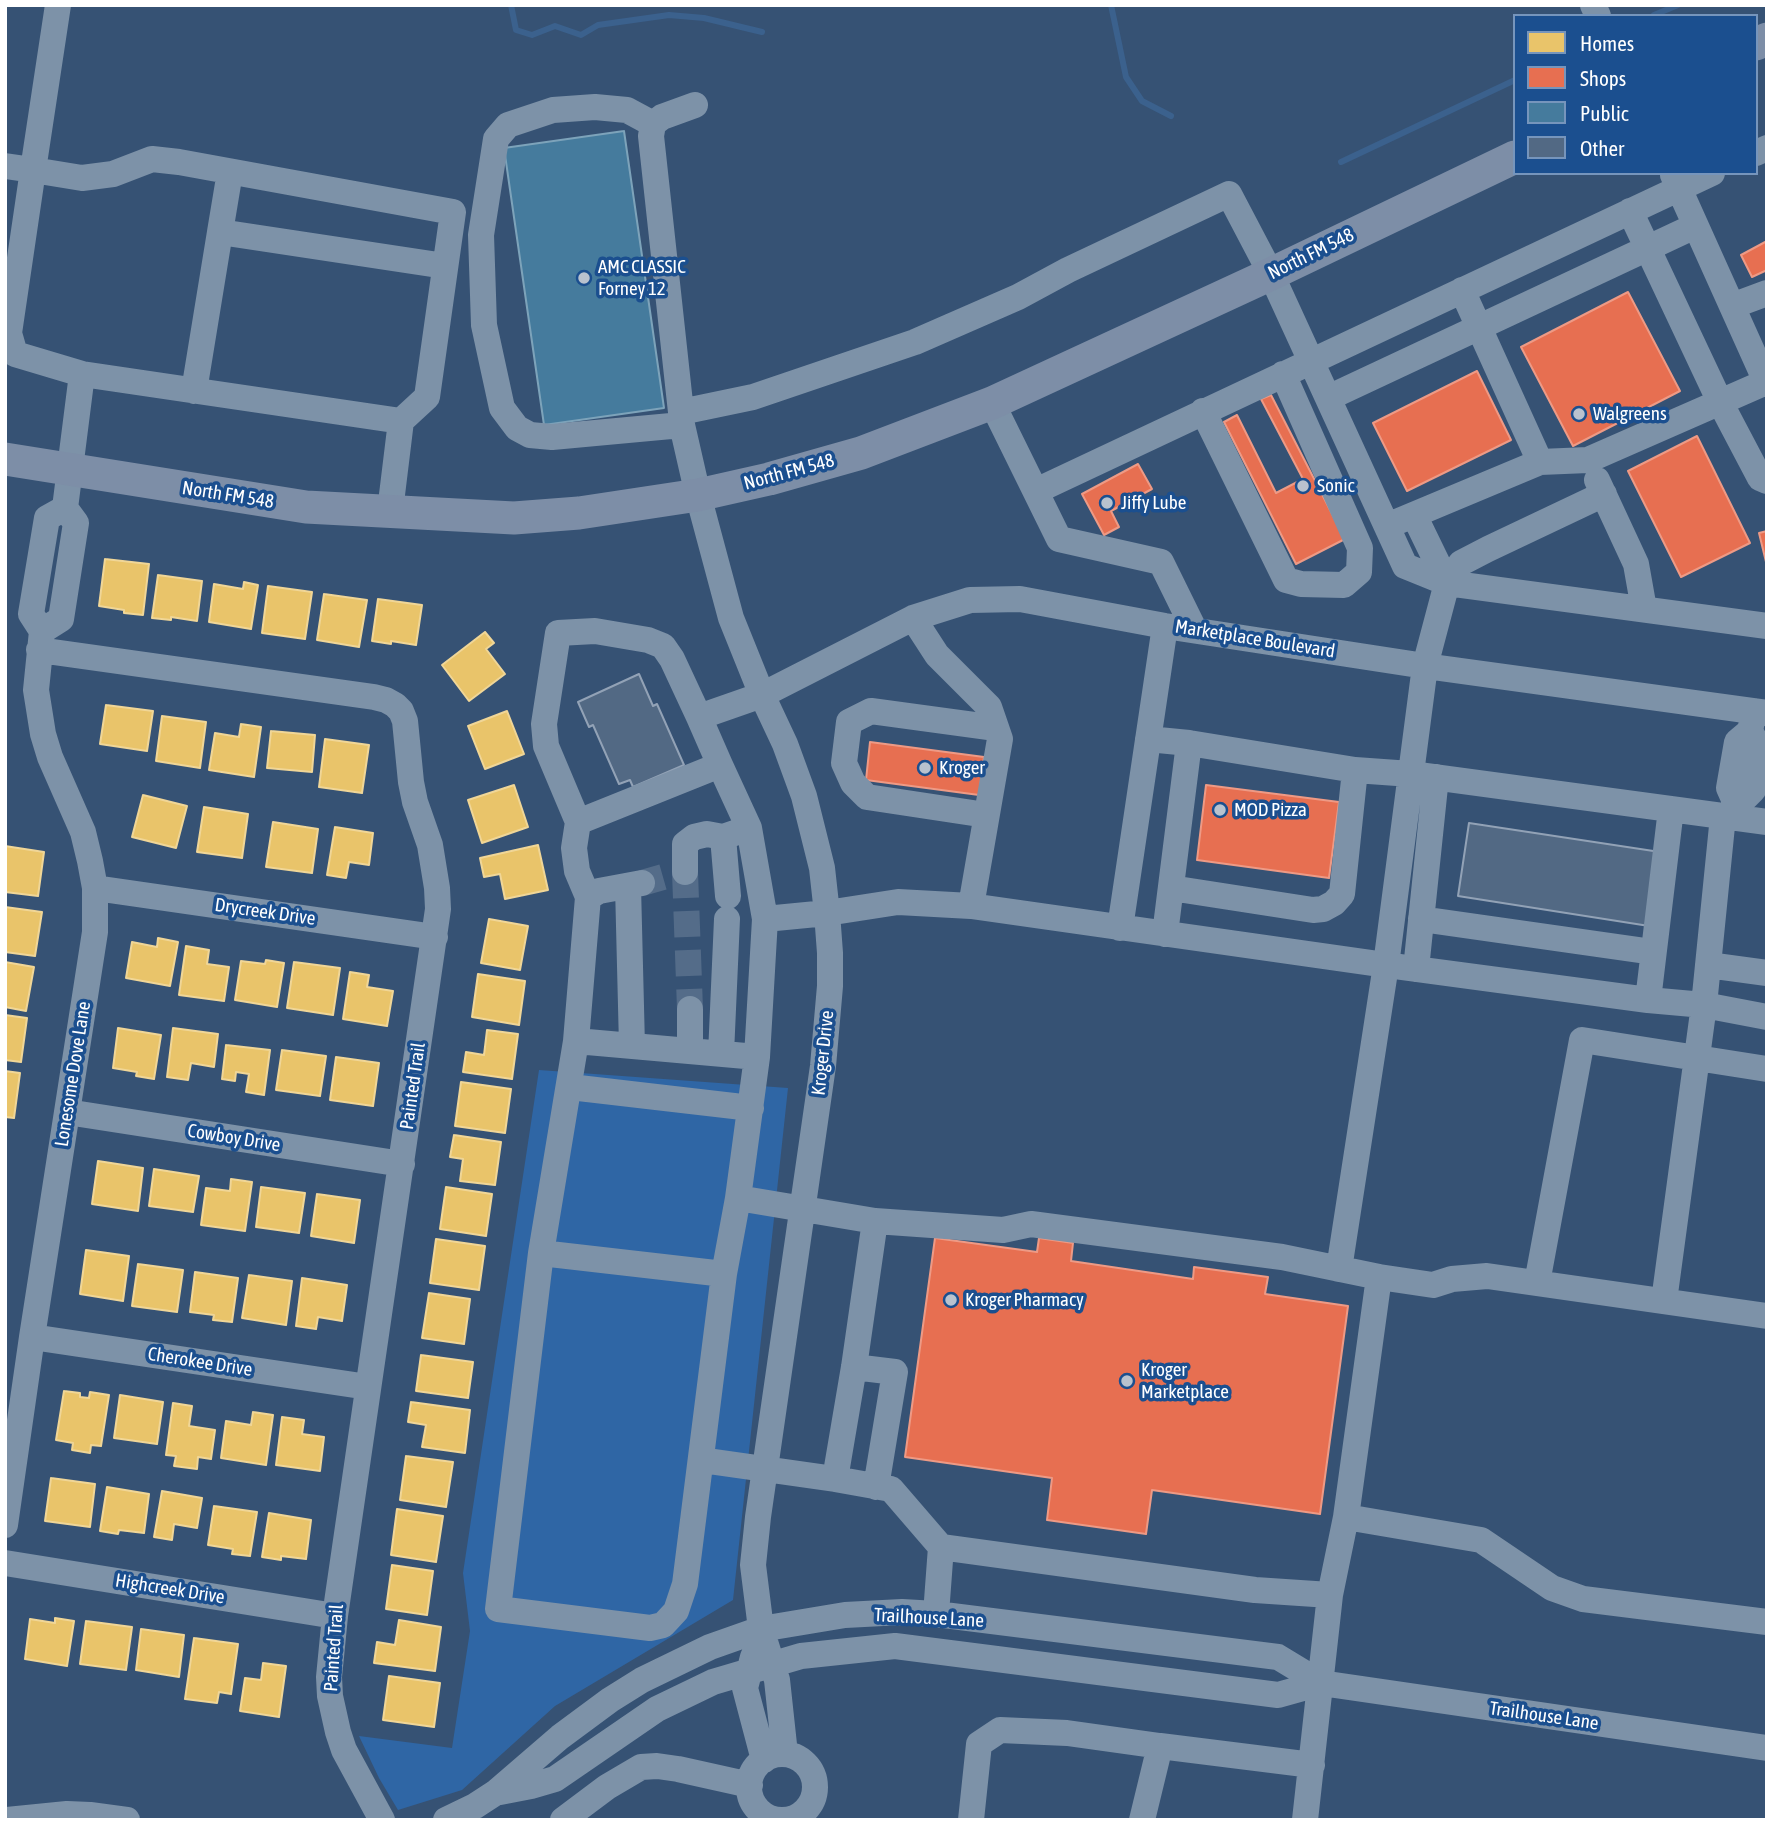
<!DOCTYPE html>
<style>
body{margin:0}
#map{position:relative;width:1772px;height:1825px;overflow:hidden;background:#365274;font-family:"Asap Condensed",sans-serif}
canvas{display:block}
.frame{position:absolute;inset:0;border:7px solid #fff;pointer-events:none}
.legend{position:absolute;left:1513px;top:14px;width:245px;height:161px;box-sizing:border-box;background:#1b4f8f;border:2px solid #7695bc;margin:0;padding:9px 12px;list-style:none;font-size:21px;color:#fff}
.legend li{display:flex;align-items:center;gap:14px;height:35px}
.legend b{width:35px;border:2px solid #7695bc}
</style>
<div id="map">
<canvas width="1772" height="1825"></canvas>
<div class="frame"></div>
<ul class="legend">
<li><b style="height:19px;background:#e9c46a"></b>Homes</li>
<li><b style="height:19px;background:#e76f51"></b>Shops</li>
<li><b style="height:19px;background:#457b9d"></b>Public</li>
<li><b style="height:19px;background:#526984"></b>Other</li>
</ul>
</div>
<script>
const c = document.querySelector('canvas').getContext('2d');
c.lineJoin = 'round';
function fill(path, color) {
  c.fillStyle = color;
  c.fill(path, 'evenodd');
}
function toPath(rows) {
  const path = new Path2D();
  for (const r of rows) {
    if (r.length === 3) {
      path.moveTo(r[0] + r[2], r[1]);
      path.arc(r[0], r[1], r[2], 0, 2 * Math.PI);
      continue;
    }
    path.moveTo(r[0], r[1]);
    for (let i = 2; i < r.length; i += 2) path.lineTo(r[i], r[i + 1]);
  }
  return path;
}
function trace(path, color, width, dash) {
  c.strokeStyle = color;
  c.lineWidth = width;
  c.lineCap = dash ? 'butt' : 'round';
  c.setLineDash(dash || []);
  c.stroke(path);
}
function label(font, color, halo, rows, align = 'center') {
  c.font = font + ' "Asap Condensed",sans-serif';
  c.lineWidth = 7;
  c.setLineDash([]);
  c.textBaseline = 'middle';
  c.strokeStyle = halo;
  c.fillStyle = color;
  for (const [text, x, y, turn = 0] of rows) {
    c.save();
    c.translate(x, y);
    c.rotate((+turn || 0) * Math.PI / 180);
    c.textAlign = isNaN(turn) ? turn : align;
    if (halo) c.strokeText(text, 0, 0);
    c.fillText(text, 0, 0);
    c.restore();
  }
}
const green = toPath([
 [539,1070,788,1088,733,1600,555,1706,462,1790,398,1810,379,1778,359,1736,452,1748,470,1631,463,1573]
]);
const homes = toPath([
 [105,559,149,564,143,615,124,613,124,610,99,606,105,559],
 [158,575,202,581,197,621,171,617,171,620,152,618,158,575],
 [244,582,258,585,251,629,209,622,214,584,243,589,244,582],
 [268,586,312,592,305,639,262,633,268,586],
 [324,594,367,600,359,647,317,640,324,594],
 [378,599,422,605,416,645,391,641,391,644,372,641,378,599],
 [485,632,494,643,486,649,505,674,469,701,442,665,485,632],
 [106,705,153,711,147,751,100,744,106,705],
 [507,711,524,754,485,769,468,726,507,711],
 [162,716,206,722,200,768,156,761,162,716],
 [241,724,261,727,254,777,209,770,215,733,239,737,241,724],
 [271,731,315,735,312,772,267,768,271,731],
 [325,739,369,745,362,793,319,787,325,739],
 [514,785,528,827,482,843,468,800,514,785],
 [143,795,187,806,176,848,132,837,143,795],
 [204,807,248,814,242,858,197,852,204,807],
 [273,822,318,829,312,873,266,867,273,822],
 [335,827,373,833,369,865,349,862,346,878,327,875,335,827],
 [538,845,548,890,505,899,500,874,484,877,480,858,538,845],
 [5,846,44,852,38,896,5,892,5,846],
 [5,907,42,912,35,956,5,952,5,907],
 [489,919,528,926,520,970,481,963,489,919],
 [158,938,178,942,170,986,126,978,132,942,157,947,158,938],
 [186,946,209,950,207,964,229,967,224,1001,179,995,186,946],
 [266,960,284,963,277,1007,235,1000,241,961,265,964,266,960],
 [5,962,34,967,26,1011,5,1007,5,962],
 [294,962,340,968,333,1015,287,1008,294,962],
 [350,972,369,975,367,987,393,991,387,1026,343,1019,350,972],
 [478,974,525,981,519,1025,472,1017,478,974],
 [5,1015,27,1018,21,1062,5,1060,5,1015],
 [118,1028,161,1035,154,1079,136,1076,137,1072,113,1068,118,1028],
 [173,1028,218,1034,214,1067,191,1063,188,1080,167,1077,173,1028],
 [487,1030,518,1034,512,1079,463,1072,466,1052,484,1055,487,1030],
 [226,1045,270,1050,264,1095,246,1092,249,1074,236,1072,235,1081,222,1079,226,1045],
 [282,1050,326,1056,320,1096,276,1090,282,1050],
 [336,1057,379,1063,373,1106,330,1100,336,1057],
 [5,1071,20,1073,14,1118,5,1117,5,1071],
 [461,1082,511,1089,505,1133,455,1126,461,1082],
 [454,1135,501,1142,495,1185,460,1181,463,1159,450,1157,454,1135],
 [98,1161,143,1168,138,1211,92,1204,98,1161],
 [154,1169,199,1176,193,1212,149,1206,154,1169],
 [231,1179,252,1182,245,1231,201,1225,206,1188,230,1191,231,1179],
 [261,1187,305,1193,299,1233,256,1227,261,1187],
 [446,1187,492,1194,486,1236,440,1229,446,1187],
 [317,1194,360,1200,354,1243,311,1236,317,1194],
 [436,1239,485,1246,479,1290,430,1283,436,1239],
 [86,1250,129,1256,123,1301,80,1294,86,1250],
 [138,1264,183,1270,177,1312,132,1306,138,1264],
 [195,1272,238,1278,232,1322,213,1320,214,1315,190,1312,195,1272],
 [249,1275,292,1281,286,1325,242,1318,249,1275],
 [302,1278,347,1285,342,1321,318,1317,316,1329,296,1326,302,1278],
 [429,1293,470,1299,464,1344,422,1338,429,1293],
 [421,1355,473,1362,468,1398,416,1391,421,1355],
 [64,1391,80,1393,80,1397,89,1398,90,1392,109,1395,101,1446,91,1445,90,1453,72,1450,73,1443,56,1440,64,1391],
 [120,1395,163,1402,157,1444,114,1438,120,1395],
 [411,1402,470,1410,465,1453,422,1447,426,1425,408,1422,411,1402],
 [173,1403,192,1406,189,1426,215,1430,211,1459,198,1457,197,1469,174,1466,176,1456,166,1455,173,1403],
 [253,1412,273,1415,266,1465,221,1458,226,1421,251,1425,253,1412],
 [282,1417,304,1420,302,1434,324,1437,320,1471,276,1465,282,1417],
 [406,1456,453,1462,446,1507,400,1500,406,1456],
 [51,1478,95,1484,90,1527,45,1521,51,1478],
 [107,1487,149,1494,144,1533,119,1530,118,1534,100,1531,107,1487],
 [162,1491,202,1498,197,1528,174,1524,172,1540,154,1537,162,1491],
 [214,1506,257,1512,250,1556,232,1554,233,1549,208,1545,214,1506],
 [397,1509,443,1516,436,1562,391,1555,397,1509],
 [269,1513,311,1520,306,1559,281,1556,281,1560,262,1557,269,1513],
 [392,1565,433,1571,427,1615,386,1609,392,1565],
 [55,1618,74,1621,67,1666,25,1659,30,1619,55,1623,55,1618],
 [399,1620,441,1627,435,1671,374,1663,377,1642,395,1645,399,1620],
 [86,1621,132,1627,126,1670,80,1664,86,1621],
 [141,1629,184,1635,179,1677,136,1670,141,1629],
 [194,1638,238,1644,231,1694,219,1692,217,1703,185,1699,194,1638],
 [263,1663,286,1666,279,1717,240,1711,245,1678,261,1680,263,1663],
 [389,1676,440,1683,434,1727,383,1720,389,1676]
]);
const shops = toPath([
 [1767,241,1767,270,1752,277,1741,255,1767,241],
 [1628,292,1680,391,1573,446,1521,347,1628,292],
 [1477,371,1511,440,1407,491,1373,423,1477,371],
 [1271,395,1345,539,1296,564,1224,422,1237,415,1276,493,1303,479,1261,399,1271,395],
 [1697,436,1750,543,1681,577,1628,471,1697,436],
 [1138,464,1152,489,1111,511,1119,527,1104,535,1082,494,1138,464],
 [1767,531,1767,566,1759,533,1767,531],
 [870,742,984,757,979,795,866,780,870,742],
 [1206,785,1339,802,1329,878,1197,860,1206,785],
 [935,1238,1037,1252,1039,1238,1073,1243,1071,1261,1193,1279,1194,1267,1268,1277,1265,1294,1348,1306,1320,1514,1152,1490,1146,1534,1047,1520,1052,1478,905,1457,935,1238]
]);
const public = toPath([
 [624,131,664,408,544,425,504,148,624,131]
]);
const stream = toPath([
 [511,5,516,30,532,35,555,26,581,35,598,25,669,15,704,18,762,32],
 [1111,5,1126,77,1142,101,1171,116],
 [1654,15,1678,5],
 [1341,162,1515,80]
]);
const building = toPath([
 [639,674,653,706,657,704,684,765,633,787,630,780,619,784,593,725,589,727,578,702,639,674],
 [1469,823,1660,852,1649,926,1458,896,1469,823]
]);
const minorTunnel = toPath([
 [685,872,690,1009],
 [642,883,663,877]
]);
const minor = toPath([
 [1593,5,1598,16],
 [653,124,627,110,595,107,553,110,508,125,496,139,481,235,484,325,502,408,517,428,530,435,552,437,682,425],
 [1756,153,1767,148],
 [5,166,33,170,58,5],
 [230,172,220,232,445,266],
 [1673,175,1767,384],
 [1630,211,1720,402,1760,478,1767,481],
 [1462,290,1540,462],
 [1732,306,1767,293],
 [82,374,15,354,9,333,33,170,82,178,113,174,152,159,179,162,453,212,427,397,401,421],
 [194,391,220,232],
 [1328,398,1695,226],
 [992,403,1059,539,1161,562,1194,629],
 [1203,411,1286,580,1301,584,1344,585,1359,572,1360,548,1283,374],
 [681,412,651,136,653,124,662,117,695,105],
 [1597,480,1636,564,1644,609],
 [1036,491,1712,173],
 [1414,515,1447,583,1767,626],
 [1387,526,1540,462,1588,460,1766,382],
 [1447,583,1461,563,1488,549,1604,494],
 [913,618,937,655,989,707,1000,739,971,906],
 [42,631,61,619,76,523,65,508,82,374,401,421,390,511],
 [39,650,374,697,386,700,395,705,401,711,405,721,411,782,415,802,430,845,437,888,438,909,335,1616,329,1677,330,1696,338,1732,344,1750,382,1820],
 [699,717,672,659,663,646,648,640,595,631,558,633,544,724,546,746,578,822,720,765,699,717,762,695,913,618,970,600,1020,599,1165,626,1425,666,1767,713],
 [1148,739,1189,743,1165,934],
 [1189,743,1355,770],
 [720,765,749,828],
 [1737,806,1729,788,1737,742,1750,731],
 [986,815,867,797,853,783,844,763,849,722,871,711,996,728],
 [1735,818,1737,806,1753,790,1757,744,1750,731,1754,711],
 [578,822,574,848,577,871,588,897],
 [723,837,728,896],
 [685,872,685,844,694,837,707,834,723,837,749,828,765,919],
 [642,883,599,891,588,897,576,1041,757,1057,765,919,827,913,898,902,971,906,1386,965,1648,1000,1704,1005,1723,816],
 [628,886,632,1046],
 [95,888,435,937],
 [1171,888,1313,910,1323,909,1334,903,1342,894,1355,770,1411,774,1767,822],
 [1421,919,1653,952],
 [1120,928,1165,626],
 [1708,965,1767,973],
 [1416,969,1436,777],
 [1648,1000,1671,809],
 [576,1041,541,1253,724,1274,738,1198,875,1221,1003,1230,1031,1224,1282,1257,1379,1277,1346,1517,1330,1595],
 [690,1050,690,1009],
 [721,1054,727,919],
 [570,1087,751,1108],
 [67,1112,402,1164],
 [738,1198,757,1057],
 [541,1253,498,1609,650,1628,663,1625,676,1611,685,1584,724,1274],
 [1379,1277,1433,1285,1452,1279,1487,1276,1767,1316],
 [1537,1283,1582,1040,1767,1069],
 [1664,1301,1704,1005,1767,1017],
 [32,1337,368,1387],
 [854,1367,895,1372,876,1487],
 [701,1460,835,1479,891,1489,941,1547,1255,1590,1330,1595,1305,1820],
 [835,1479,854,1367,875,1221],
 [1346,1517,1481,1540,1552,1588,1583,1599,1767,1622],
 [5,1525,32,1337,95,932,95,888,90,861,83,832,50,757,43,734,36,690,42,631,31,614,47,518,65,508],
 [5,1563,335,1616],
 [936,1614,941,1547],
 [753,1657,745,1688,764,1760],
 [1160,1746,1312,1765],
 [785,1754,777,1680,761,1629,753,1565,758,1517,823,1066,830,986,830,953,827,913,822,868,804,796,785,744,762,695,731,618,698,495,682,425,681,412,753,397,915,342,1018,297,1068,270,1229,194,1271,274,1405,566,1447,583,1425,666,1386,965,1339,1269],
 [782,1787,33],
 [500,1792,531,1786,555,1779,657,1709,713,1682,801,1656,895,1646,1278,1695,1321,1683],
 [7,1820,67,1814,90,1815,127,1820],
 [446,1820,475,1806,495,1793,560,1737,610,1700,642,1680,710,1647,761,1629,845,1615,902,1612,936,1614,1278,1657,1321,1683,1767,1748],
 [563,1820,607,1787,641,1767,657,1766,678,1769,750,1785],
 [971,1820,979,1744,1000,1730,1067,1733,1160,1746,1142,1820]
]);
const major = toPath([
 [1756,44,1767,39],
 [5,459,306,507,514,518,579,513,698,495,769,479,861,453,992,403,1271,274,1515,157]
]);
const markers = [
 [584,278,7,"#b9c2ce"],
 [1579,414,7,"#b9c2ce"],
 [1303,486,7,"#b9c2ce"],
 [1107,503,7,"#b9c2ce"],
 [925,768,7,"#b9c2ce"],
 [1220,810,7,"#b9c2ce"],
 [951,1300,7,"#b9c2ce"],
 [1127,1381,7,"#b9c2ce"]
];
const streetNames = [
 ["North FM 548",1311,254,-26],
 ["North FM 548",789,472,-15],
 ["North FM 548",228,495,9],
 ["Marketplace Boulevard",1255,639,9],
 ["Drycreek Drive",265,912,8],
 ["Kroger Drive",823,1053,-84],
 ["Lonesome Dove Lane",73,1074,-81],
 ["Painted Trail",413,1086,-82],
 ["Cowboy Drive",234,1138,9],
 ["Cherokee Drive",200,1362,9],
 ["Highcreek Drive",170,1589,9],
 ["Trailhouse Lane",929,1618,3],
 ["Painted Trail",334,1648,-86],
 ["Trailhouse Lane",1544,1716,8]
];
const poiNames = [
 ["AMC CLASSIC",598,267],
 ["Forney 12",598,289],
 ["Walgreens",1593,414],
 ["Sonic",1317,486],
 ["Jiffy Lube",1121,503],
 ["Kroger",939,768],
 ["MOD Pizza",1234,810],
 ["Kroger Pharmacy",965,1300],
 ["Kroger",1141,1370],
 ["Marketplace",1141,1392]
];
fill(green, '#2f66a5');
fill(homes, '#e9c46a');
trace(homes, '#f0d697', 2);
fill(shops, '#e76f51');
trace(shops, '#ee9a85', 2);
fill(public, '#457b9d');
trace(public, '#7da3ba', 2);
trace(stream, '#3b618d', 6);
fill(building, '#526984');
trace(building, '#92a2b6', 2);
trace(minorTunnel, '#546c89', 26, [26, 13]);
trace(minor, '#7d92a8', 26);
trace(major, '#7d8ea7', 33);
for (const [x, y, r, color] of markers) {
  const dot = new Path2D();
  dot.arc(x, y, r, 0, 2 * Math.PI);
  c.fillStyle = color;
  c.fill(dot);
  trace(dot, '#1b4f8f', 2.5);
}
label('19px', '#fff', '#1b4f8f', streetNames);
label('19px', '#fff', '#1b4f8f', poiNames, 'left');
</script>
